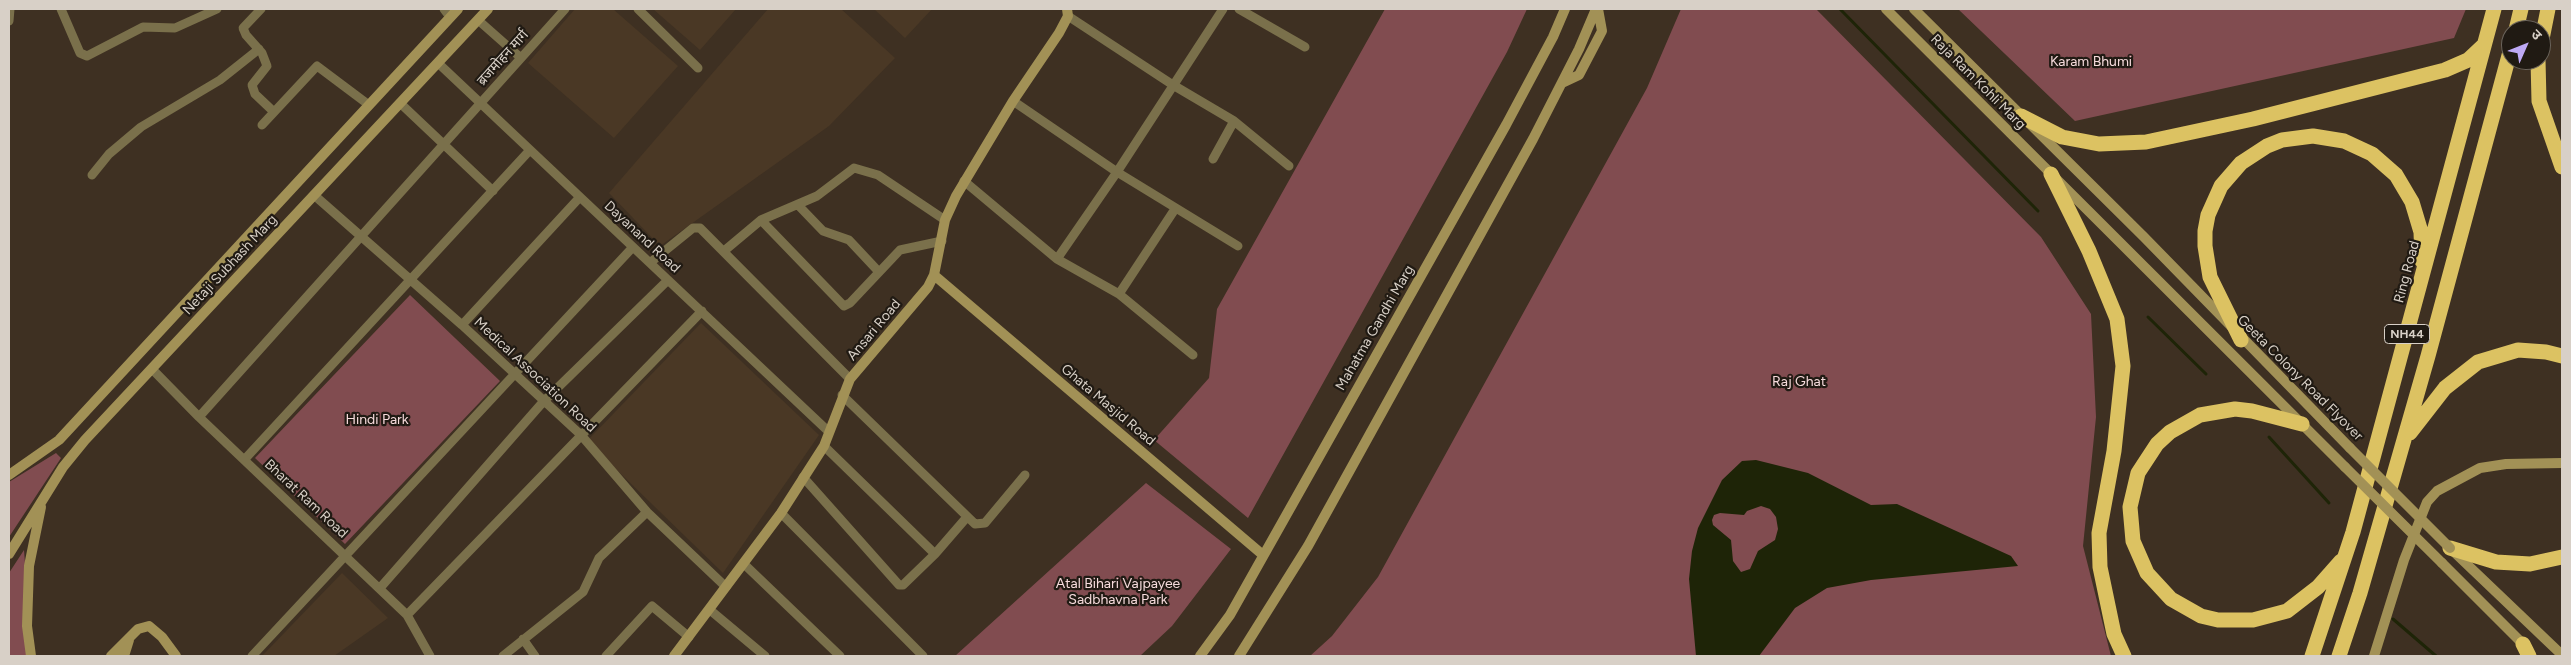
<!DOCTYPE html>
<meta charset="utf-8">
<style>
body{margin:0}
#map{position:relative;width:2571px;height:665px;overflow:hidden;background:#3e3022;font-family:Figtree,"Noto Sans Devanagari",sans-serif}
canvas{display:block}
.frame{position:absolute;inset:0;border:10px solid #d8d0c7;pointer-events:none}
.north{position:absolute;left:2501px;top:20px;width:50px;height:50px;box-sizing:border-box;background:#201a13;border:1px solid #6a635b;border-radius:50%;rotate:46deg;font-size:14px;font-weight:700;line-height:20px;text-align:center;color:#d8d0c7}
.north::after{content:'';display:block;margin:auto;width:18px;height:22px;background:#bea9f5;clip-path:polygon(50% 0,100% 100%,50% 72%,0 100%)}
</style>
<div id="map">
<canvas width="2571" height="665"></canvas>
<div class="frame"></div>
<div class="north">उ</div>
</div>
<script>
const c = document.querySelector('canvas').getContext('2d');
c.lineJoin = 'round';
function fill(path, color) {
  c.fillStyle = color;
  c.fill(path, 'evenodd');
}
function toPath(rows) {
  const path = new Path2D();
  for (const r of rows) {
    path.moveTo(r[0], r[1]);
    for (let i = 2; i < r.length; i += 2) path.lineTo(r[i], r[i + 1]);
  }
  return path;
}
function trace(path, color, width, dash) {
  c.strokeStyle = color;
  c.lineWidth = width;
  c.lineCap = dash ? 'butt' : 'round';
  c.setLineDash(dash || []);
  c.stroke(path);
}
function label(font, color, halo, rows, align = 'center') {
  c.font = font + ' Figtree,"Noto Sans Devanagari",sans-serif';
  c.lineWidth = 4.5;
  c.setLineDash([]);
  c.textBaseline = 'middle';
  c.strokeStyle = halo;
  c.fillStyle = color;
  for (const [text, x, y, turn = 0] of rows) {
    c.save();
    c.translate(x, y);
    c.rotate((+turn || 0) * Math.PI / 180);
    c.textAlign = isNaN(turn) ? turn : align;
    if (halo) c.strokeText(text, 0, 0);
    c.fillText(text, 0, 0);
    c.restore();
  }
}
const built = toPath([
 [575,9,613,9,678,66,614,138,528,63],
 [653,9,736,9,700,50],
 [768,9,841,9,895,58,829,126,660,246,609,193],
 [874,9,932,9,905,38],
 [701,323,819,435,723,573,587,441],
 [342,573,388,618,334,656,262,656]
]);
const green = toPath([
 [1385,9,1527,9,1507,52,1248,518,1154,440,1209,378,1217,309],
 [1681,9,1816,9,2041,237,2091,314,2096,417,2083,546,2111,656,1310,656,1332,636,1378,577,1647,88],
 [1958,9,2466,9,2454,38,2075,121],
 [410,295,500,381,345,544,255,458],
 [56,453,61,458,9,537,9,482],
 [1146,483,1231,549,1172,626,1140,656,955,656],
 [24,550,32,656,9,656,9,573]
]);
const water = toPath([
 [1756,460,1808,473,1871,505,1897,504,2011,556,2018,566,1871,580,1827,588,1795,608,1759,656,1696,656,1689,579,1692,551,1698,528,1722,480,1742,461],
 [1761,506,1770,509,1776,517,1778,529,1775,540,1758,551,1750,569,1741,572,1733,561,1731,540,1713,525,1712,520,1714,515,1720,513,1744,515,1747,511]
]);
const stream = toPath([
 [1840,9,2038,211],
 [2148,317,2206,374],
 [2269,437,2329,503],
 [2393,619,2436,656]
]);
const street = toPath([
 [61,9,80,53,87,56,143,27,175,28,217,9],
 [261,9,243,28,246,35,262,53,267,66,252,85,255,94,274,112],
 [444,9,450,17],
 [638,9,698,68],
 [1239,9,1305,47],
 [1068,16,1173,85,1234,121,1289,166],
 [478,20,521,58],
 [9,21,10,9],
 [438,63,828,431],
 [1013,101,1117,172,1238,246],
 [400,103,493,191],
 [262,125,317,66,369,105],
 [1213,159,1234,121],
 [92,175,109,154,141,127,220,80,259,49],
 [964,181,1057,259,1119,294,1193,355],
 [314,195,462,325,581,435,647,512,726,587],
 [798,205,823,231,849,240,879,272],
 [761,220,844,306,850,303,900,250,942,241],
 [724,251,761,220,817,196,854,168,878,175,945,220],
 [1057,259,1117,172,1223,9],
 [651,262,693,228,700,228,850,379],
 [1119,294,1175,209],
 [462,325,580,197],
 [152,369,199,417,407,615,430,656],
 [842,395,975,524,985,523,1025,475],
 [199,417,565,9],
 [824,446,935,554,967,517],
 [244,460,530,150],
 [803,477,899,585,903,585,935,554],
 [781,513,923,656],
 [744,564,840,656],
 [380,588,543,402,668,280],
 [710,610,765,656],
 [407,615,702,311],
 [523,639,535,656],
 [252,656,633,247],
 [503,656,583,592,599,558,647,512],
 [606,656,652,606,689,637]
]);
const secondary = toPath([
 [1886,9,2345,467],
 [1914,9,2144,237,2350,448],
 [1562,83,1579,75,1602,31,1598,9],
 [934,275,1263,555],
 [9,475,59,440,458,9],
 [2453,551,2562,655],
 [9,554,63,467,85,440,488,9],
 [2442,563,2526,647],
 [31,656,27,626,29,566,41,507],
 [111,656,138,629,149,626,162,637,176,656],
 [124,656,129,640],
 [674,656,781,513,824,446,850,379,928,287,934,275,945,220,956,196,1013,101,1059,33,1068,16,1067,9],
 [1200,656,1230,615,1506,125,1553,37,1565,9],
 [1239,656,1308,546,1533,139,1579,49,1596,9],
 [2374,656,2404,560,2427,502,2437,491,2480,468,2506,464,2562,463]
]);
const highway = toPath([
 [2516,30,2521,9],
 [2541,44,2548,9],
 [2538,60,2539,101,2562,167],
 [2021,116,2062,137,2099,144,2146,142,2253,119,2445,70,2468,60,2484,45],
 [2051,174,2089,251,2117,319,2123,366,2114,451,2099,533,2100,567,2114,634,2124,656],
 [2241,340,2210,277,2205,246,2205,231,2208,215,2221,186,2241,163,2267,146,2282,140,2313,136,2344,141,2372,154,2396,175,2412,202,2421,232,2422,261],
 [2302,424,2252,411,2235,409,2200,415,2170,432,2157,444,2138,473,2130,507,2133,541,2147,573,2171,599,2201,616,2218,620,2253,620,2287,611,2318,587,2341,561],
 [2410,433,2445,388,2478,362,2518,350,2546,352,2562,356],
 [2450,548,2496,562,2530,564,2562,557],
 [2523,644,2529,656],
 [2312,656,2353,532,2494,9],
 [2339,656,2360,593,2428,356,2511,48]
]);
const secondaryBridge = toPath([
 [2350,448,2450,548],
 [2345,467,2442,563]
]);
const shields = [
 [2407,334,45]
];
const shieldNames = [
 ["NH44",2407,334]
];
const streetNames = [
 ["ब्रजमोहन मार्ग",503,58,-48],
 ["Raja Ram Kohli Marg",1978,82,45],
 ["Dayanand Road",642,237,43],
 ["Netaji Subhash Marg",230,265,-47],
 ["Ring Road",2407,272,-75],
 ["Mahatma Gandhi Marg",1375,328,-60],
 ["Ansari Road",874,330,-50],
 ["Medical Association Road",535,375,43],
 ["Geeta Colony Road Flyover",2300,378,45],
 ["Ghata Masjid Road",1108,405,40],
 ["Bharat Ram Road",306,499,43]
];
const parkNames = [
 ["Karam Bhumi",2091,62],
 ["Raj Ghat",1799,382],
 ["Hindi Park",377,420],
 ["Atal Bihari Vajpayee",1118,584],
 ["Sadbhavna Park",1118,600]
];
fill(built, '#4a3825');
fill(green, '#814c50');
fill(water, '#1e2407');
trace(stream, '#1e2407', 3);
trace(street, '#7a704b', 9);
trace(secondary, '#a29156', 10);
trace(highway, '#dcc262', 15);
trace(secondaryBridge, '#a29156', 10);
for (const [x, y, w] of shields) {
  const box = new Path2D();
  box.roundRect(x - w / 2, y - 9.5, w, 19, 4);
  c.fillStyle = '#201a13';
  c.fill(box);
  trace(box, '#d8d0c7', 1);
}
label('bold 12px', '#d8d0c7', null, shieldNames);
label('14px', '#d8d0c7', '#201a13', streetNames);
label('14px', '#f6dbdc', '#201a13', parkNames);
</script>
